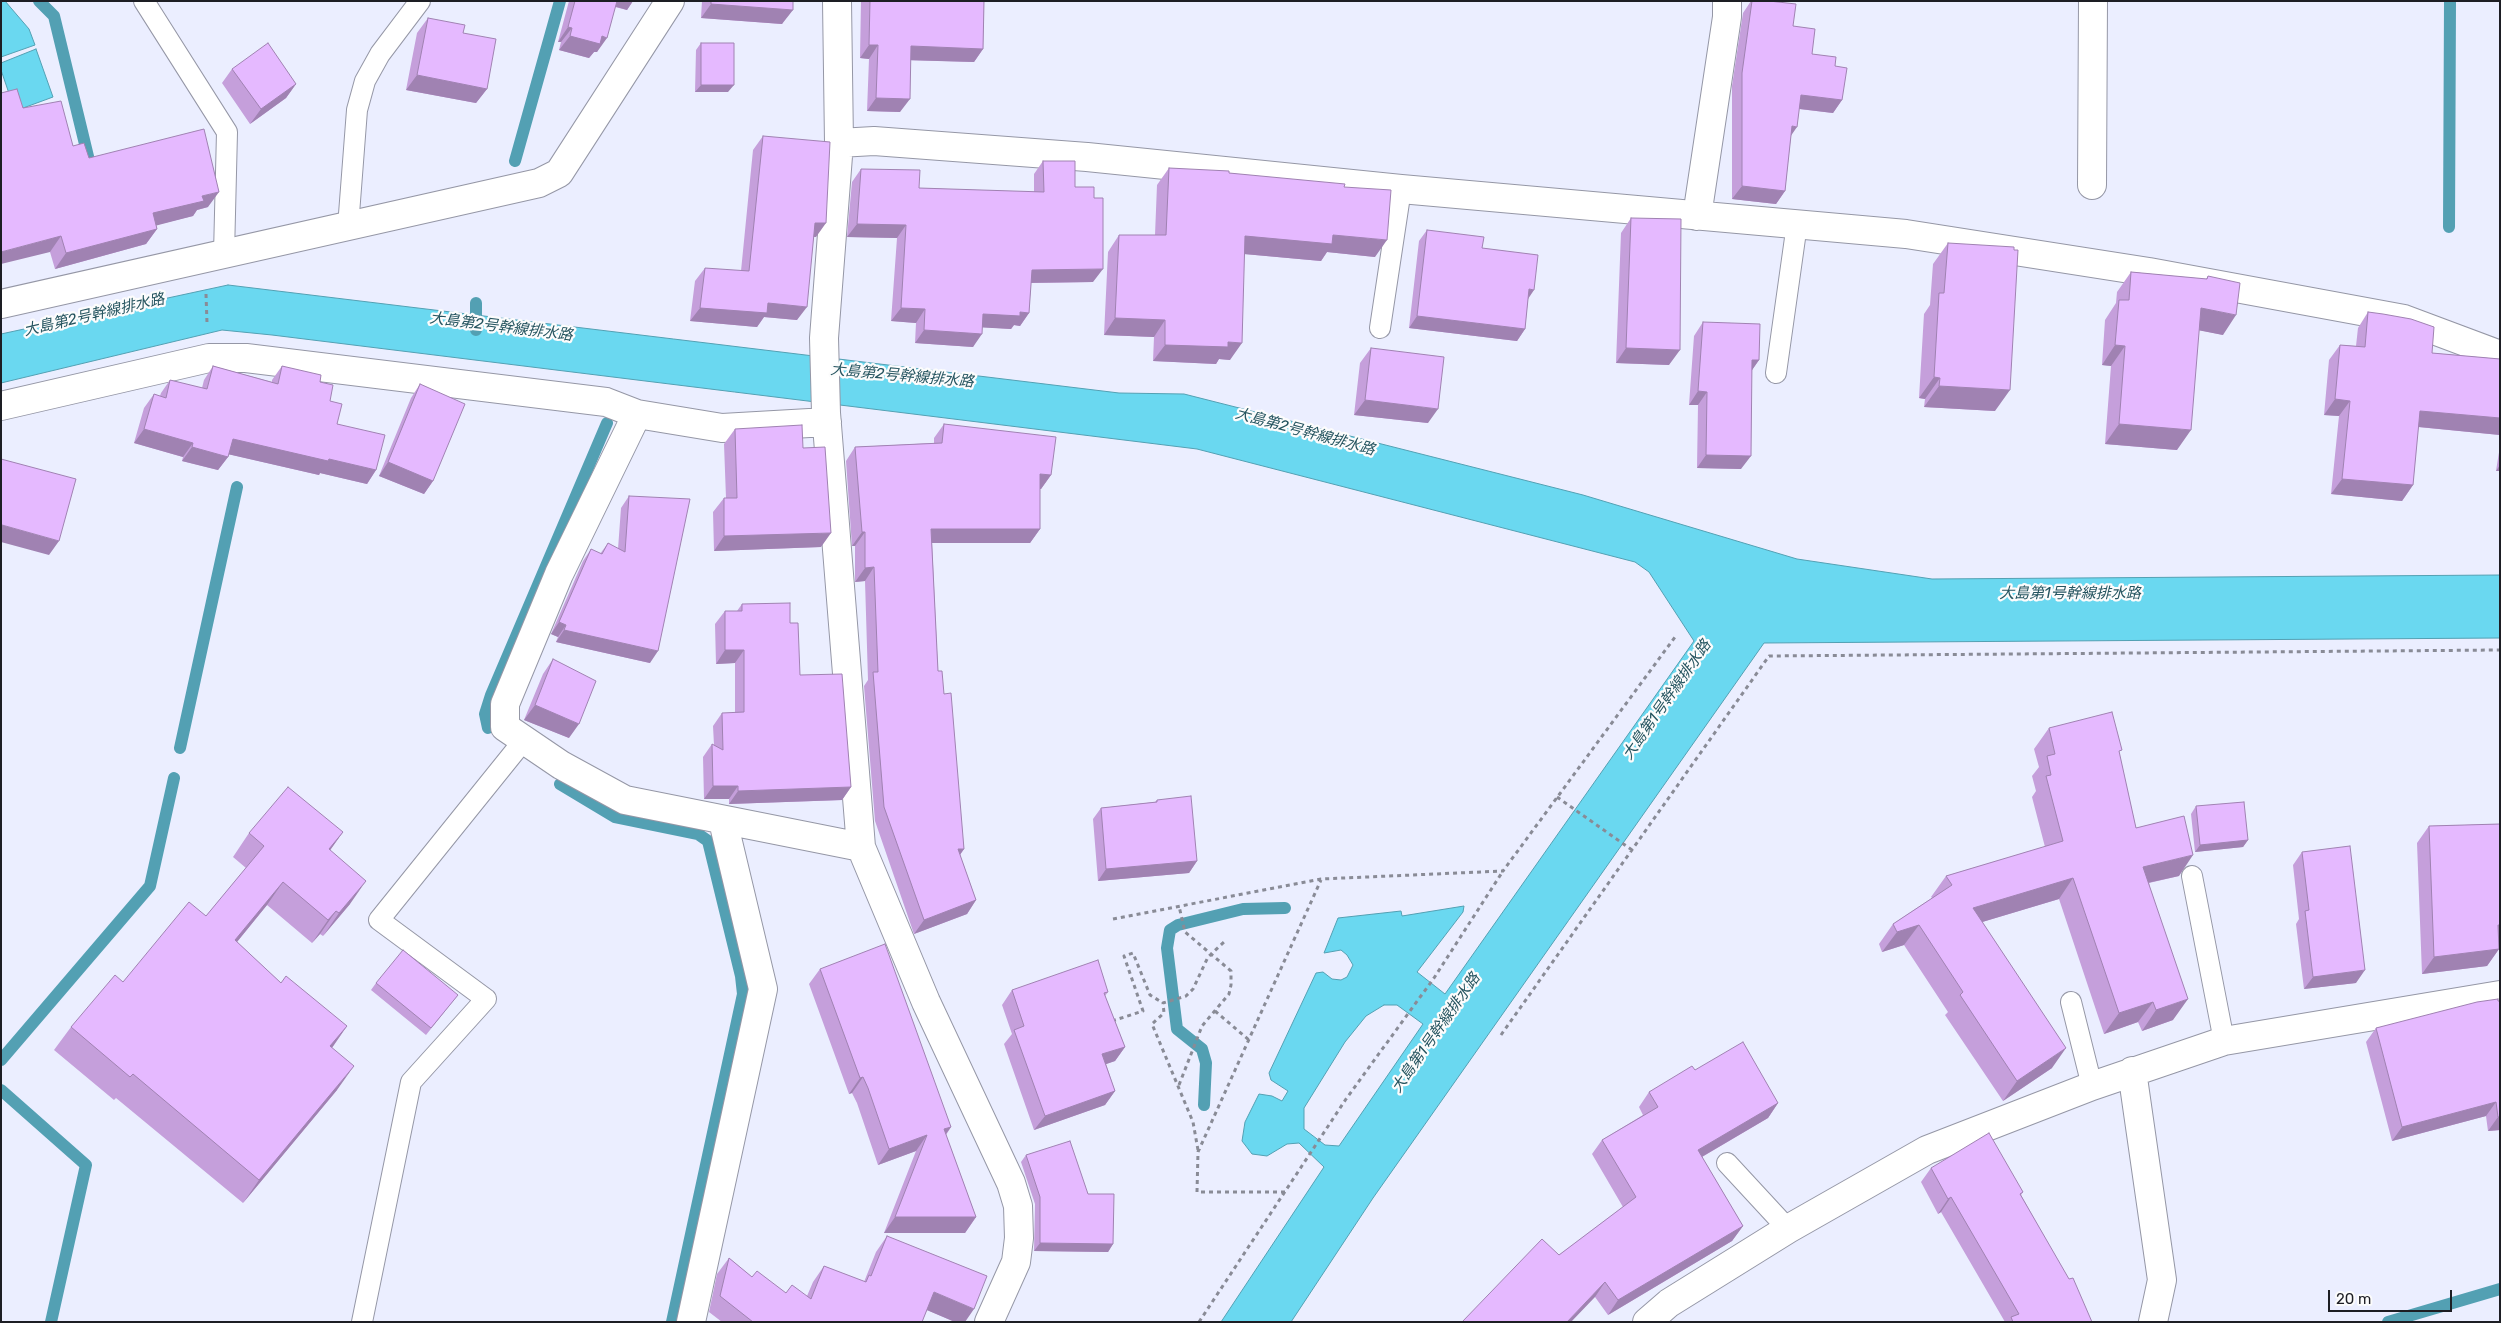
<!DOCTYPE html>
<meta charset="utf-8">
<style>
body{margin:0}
#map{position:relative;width:2501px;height:1323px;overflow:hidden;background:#ebeeff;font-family:Rubik,sans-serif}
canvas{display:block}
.frame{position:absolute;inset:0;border:2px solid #1d1e24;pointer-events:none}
.scale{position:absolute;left:2328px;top:1290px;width:124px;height:22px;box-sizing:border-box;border:2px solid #1d1e24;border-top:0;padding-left:6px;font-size:15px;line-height:18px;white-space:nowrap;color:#1d1e24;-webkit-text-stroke:4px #fcfcfc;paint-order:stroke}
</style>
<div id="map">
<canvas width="2501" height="1323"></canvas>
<div class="frame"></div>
<div class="scale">20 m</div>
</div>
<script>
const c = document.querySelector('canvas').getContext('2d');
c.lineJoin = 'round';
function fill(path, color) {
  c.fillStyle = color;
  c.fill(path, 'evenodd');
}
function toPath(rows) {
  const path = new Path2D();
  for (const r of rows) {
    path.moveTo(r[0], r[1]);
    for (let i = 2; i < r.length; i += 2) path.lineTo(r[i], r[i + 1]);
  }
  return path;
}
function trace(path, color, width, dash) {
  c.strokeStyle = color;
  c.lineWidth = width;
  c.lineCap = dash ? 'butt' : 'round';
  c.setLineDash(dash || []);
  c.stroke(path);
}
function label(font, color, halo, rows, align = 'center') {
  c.font = font + ' Rubik,"Noto Sans JP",sans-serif';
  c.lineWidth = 4.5;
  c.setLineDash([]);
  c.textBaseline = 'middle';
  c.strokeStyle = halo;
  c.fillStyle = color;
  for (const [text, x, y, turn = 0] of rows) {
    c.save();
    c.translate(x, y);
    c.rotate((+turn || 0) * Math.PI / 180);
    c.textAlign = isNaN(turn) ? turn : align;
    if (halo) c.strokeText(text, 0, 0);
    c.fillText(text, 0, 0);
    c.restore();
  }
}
const water = toPath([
 [1,1,5,1,29,29,35,45,1,57,1,1],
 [36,49,53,97,15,111,1,70,1,63,36,49],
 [228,285,1119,393,1184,394,1583,495,1797,559,1932,579,2500,575,2500,638,1764,643,1373,1198,1291,1322,1221,1322,1324,1167,1299,1143,1287,1144,1267,1156,1252,1154,1242,1141,1245,1122,1259,1094,1272,1096,1282,1101,1288,1091,1271,1080,1269,1073,1316,973,1323,972,1332,979,1341,980,1347,977,1353,965,1347,955,1341,950,1324,953,1338,918,1401,911,1402,916,1464,906,1463,912,1417,972,1445,994,1694,641,1649,572,1635,562,1197,449,272,335,222,330,1,383,1,334,228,285],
 [1384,1005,1397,1005,1423,1024,1339,1146,1325,1145,1304,1129,1304,1108,1345,1042,1366,1016,1384,1005]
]);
const stream = toPath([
 [39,1,54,16,92,173],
 [515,161,560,1],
 [2449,227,2450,1],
 [476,303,476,330],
 [488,728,485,714,491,695,607,423],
 [180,748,237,487],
 [560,784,615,817,698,834,708,841,741,976,743,994,672,1322],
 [1,1060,150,886,174,778],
 [1,1090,86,1165,51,1322],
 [1204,1105,1206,1063,1202,1049,1177,1029,1167,948,1170,930,1178,925,1243,909,1285,908],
 [2388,1322,2500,1289]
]);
const path = toPath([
 [206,294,207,323],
 [1557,797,1632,850],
 [1113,919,1321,879,1503,871,1675,637],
 [1215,1011,1249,1040],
 [1112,1021,1143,1011,1124,956,1133,953,1150,995,1163,1003],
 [1501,1035,1769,656,2500,650],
 [1179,1085,1202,1026,1229,994,1231,985,1231,971,1185,932,1179,906],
 [1198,1150,1193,1122,1152,1024,1164,1013,1163,1003,1186,996,1193,989,1208,957,1224,942],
 [1285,1192,1197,1192,1198,1152,1321,880],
 [1199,1322,1346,1099,1434,978,1503,871]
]);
const lane = toPath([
 [144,1,227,132,224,254],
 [348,227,357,110,365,81,380,54,420,1],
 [1380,328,1401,189],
 [1776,373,1797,224],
 [2192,876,2224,1041],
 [2071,1002,2092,1086],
 [1727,1163,1788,1229],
 [362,1322,411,1082,486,999,379,920,524,740]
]);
const street = toPath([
 [837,1,839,143,824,338,826,413,861,847,926,1002,1011,1183,1018,1206,1019,1238,1016,1262,989,1322],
 [839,143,874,141,1087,157,1401,189,1906,234,2149,272,2404,319,2500,355],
 [2092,185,2093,1],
 [1697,216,1727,17,1727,1],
 [1,304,539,183,559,173,670,1],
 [1,406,209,358,246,358,606,402,637,414,722,428,827,422],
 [637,414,559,574,505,704,505,727,561,765,625,800,861,847],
 [2132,1071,2162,1280,2153,1322],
 [691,1322,763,989,723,821],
 [1647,1322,1669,1303,1788,1229,1927,1150,2092,1086,2224,1041,2500,995]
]);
const wall = toPath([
 [569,1,633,1,627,10,615,7,597,52,594,52,589,58,559,50,561,42,558,42],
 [702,1,793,1,782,24,701,18],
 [861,1,984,1,983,49,974,62,910,60,900,112,867,111,869,59,860,58],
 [1751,1,1769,1,1793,26,1812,54,1835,66,1842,100,1833,113,1799,109,1791,135,1785,191,1776,204,1732,199,1732,86,1743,13],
 [428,18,463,33,487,89,476,103,406,90,417,33],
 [701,43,728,92,695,92,696,50],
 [232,69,296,84,286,98,250,124,222,83],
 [23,108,89,158,208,207,197,210,193,216,156,225,157,229,146,244,55,269,50,252],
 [763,136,816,237,814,237,797,320,764,317,757,327,690,321,695,281,705,268,741,271,753,150],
 [1043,161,1075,187,1093,282,1031,283,1029,313,1020,326,1014,325,1011,329,982,327,973,347,915,343,916,323,891,321,897,238,847,237,852,182,861,169,919,188,1034,192,1034,174],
 [1169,168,1229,173,1344,187,1375,257,1327,252,1321,261,1244,254,1230,360,1219,359,1216,364,1153,361,1154,337,1104,335,1108,252,1119,235,1155,235,1157,185],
 [1631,218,1669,365,1616,363,1621,233],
 [1427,230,1482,248,1528,299,1525,329,1517,341,1409,328,1419,241],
 [1948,243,1995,411,1924,407,1925,399,1919,398,1924,314,1930,305,1933,264],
 [2131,272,2206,279,2208,276,2223,335,2199,330,2177,450,2105,444,2111,366,2102,365,2105,320,2116,303,2117,292],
 [2368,312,2432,353,2500,359,2500,435,2418,427,2413,485,2402,501,2331,494,2339,416,2324,415,2329,360,2340,345,2356,346,2358,328],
 [1703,322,1759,360,1752,370,1741,469,1697,468,1698,405,1689,405,1694,336],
 [1371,348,1428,423,1354,415,1360,363],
 [213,366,272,382,272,380,282,366,320,382,330,401,337,424,376,470,367,484,320,473,319,475,228,454,228,457,218,470,182,461,183,457,134,443,144,408,154,394,160,396,161,393,170,380,202,388,204,380],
 [420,384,433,481,424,494,379,476,411,398],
 [944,424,1051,475,1041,489,1040,489,1040,529,1030,543,932,543,938,671,944,694,964,849,960,855,976,900,967,914,914,934,875,821,864,686,868,680,865,581,855,582,855,546,852,546,846,461,855,447,934,443,934,438],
 [735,429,803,448,821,547,714,551,713,512,724,498,726,498,724,444],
 [2500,446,2500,471,2496,471],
 [629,496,650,663,556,642,558,637,551,634,583,561,591,549,600,554,608,543,618,549,621,508],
 [742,604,790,623,800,675,851,787,842,800,729,804,729,799,704,799,703,757,712,744,714,745,713,726,722,713,735,713,735,663,716,664,715,624,725,611,737,611],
 [553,659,569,738,524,720,543,674],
 [2049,728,2119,754,2136,828,2179,876,2149,883,2173,1020,2142,1031,2138,1022,2104,1034,2059,899,1982,922,2052,1068,2003,1101,1945,1015,1948,1012,1904,945,1882,952,1879,944,1893,924,1932,898,1931,897,1946,876,2045,847,2032,797,2036,791,2032,776,2039,767,2034,749],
 [1157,800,1197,861,1189,873,1098,881,1093,819,1101,808,1155,802],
 [2196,806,2248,840,2243,847,2195,852,2191,814],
 [2500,824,2500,934,2499,936,2499,949,2487,966,2422,974,2417,843,2429,826],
 [343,832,330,850,350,904,323,936,320,934,312,943,267,905,237,942,281,983,347,1026,332,1048,337,1090,243,1203,116,1098,114,1100,54,1050,71,1027,123,982,206,916,246,868,233,857,249,833],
 [2302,852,2356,983,2304,989,2296,924,2299,919,2293,865],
 [820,969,951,1127,946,1135,976,1217,965,1233,884,1233,916,1151,878,1165,857,1103,852,1093,849,1094,809,984],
 [376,983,458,995,426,1035,371,990],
 [1012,990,1108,992,1105,996,1125,1047,1115,1061,1106,1064,1115,1091,1105,1105,1034,1130,1004,1044,1012,1034,1002,1005],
 [2500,1001,2500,1130,2488,1131,2486,1116,2392,1141,2366,1042,2376,1028],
 [1695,1070,1778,1103,1768,1118,1702,1157,1743,1226,1732,1241,1608,1315,1595,1297,1559,1255,1623,1207,1592,1154,1602,1140,1643,1115,1639,1107,1649,1092],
 [1026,1155,1088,1194,1113,1244,1108,1252,1034,1251,1035,1204,1021,1162],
 [1931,1168,2023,1192,2021,1195,2092,1322,2005,1322,1941,1212,1938,1214,1921,1182],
 [887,1236,955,1322,927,1310,922,1322,722,1322,709,1312,717,1274,729,1258,752,1277,786,1293,807,1296,813,1282,824,1266,864,1282,876,1252]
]);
const shadedWall = toPath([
 [612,1,633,1,627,10,610,5],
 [711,4,793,10,782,24,701,18],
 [568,27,572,28,561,42,558,42],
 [570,36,602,36,607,38,597,52,594,52,589,58,559,50],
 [869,45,878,45,869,59,860,58],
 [911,46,983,49,974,62,901,60],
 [417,75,487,89,476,103,406,90],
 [296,84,286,98,250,124,261,109],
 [701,85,734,85,728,92,695,92],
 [1801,95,1842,100,1833,113,1792,108],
 [876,98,910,99,900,112,867,111],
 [1792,126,1797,127,1788,140],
 [1742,186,1785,191,1776,204,1732,199],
 [219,192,208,207,197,210,193,216,143,229,153,213,202,196],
 [815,223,826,223,816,237,805,236],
 [857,224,906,225,897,238,847,237],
 [157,229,146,244,55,269,66,253],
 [1333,235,1387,240,1375,257,1327,252,1321,261,1233,253,1245,236],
 [61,236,50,252,1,264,1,252],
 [1103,269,1093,282,1022,283,1032,270],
 [1529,289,1534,290,1526,302],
 [768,303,807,307,797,320,764,317,757,327,690,321,700,308],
 [901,308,925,309,916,323,891,321],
 [2201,308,2236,315,2223,335,2187,328],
 [1020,312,1029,313,1020,326,1014,325,1011,329,974,327,983,314],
 [1417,316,1525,329,1517,341,1409,328],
 [1115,318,1165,320,1154,337,1104,335],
 [924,330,982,334,973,347,915,343],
 [1228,342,1242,343,1230,360,1219,359,1216,364,1153,361,1165,345],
 [2115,345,2125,346,2111,366,2102,365],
 [1626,348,1680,350,1669,365,1616,363],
 [1752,360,1759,360,1750,373],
 [1934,377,1940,378,1925,399,1919,398],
 [1939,386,2010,390,1995,411,1924,407],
 [1698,391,1707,392,1698,405,1689,405],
 [2335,399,2350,401,2339,416,2324,415],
 [1365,400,1438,409,1428,423,1354,415],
 [2420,411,2500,418,2500,435,2409,426],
 [2119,424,2191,430,2177,450,2105,444],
 [144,429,193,443,183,457,134,443],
 [233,439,329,459,376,470,367,484,320,473,319,475,223,453],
 [192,447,228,457,218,470,182,461],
 [1706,455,1751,456,1741,469,1697,468],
 [388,462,433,481,424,494,379,476],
 [2500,465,2500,471,2496,471],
 [1040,474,1051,475,1041,489,1030,488],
 [2342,479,2413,485,2402,501,2331,494],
 [2,525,59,541,49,555,1,542],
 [931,529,1040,529,1030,543,921,543],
 [862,532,865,532,855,546,852,546],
 [831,533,821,547,714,551,724,536],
 [874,567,865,581,855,582,865,568],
 [559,622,566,625,558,637,551,634],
 [564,630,658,651,650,663,556,642],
 [725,650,744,650,735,663,716,664],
 [535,705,579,724,569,738,524,720],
 [713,786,738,786,729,799,704,799],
 [851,787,842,800,729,804,738,791],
 [343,832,326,856,329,849],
 [2248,840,2243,847,2195,852,2200,845],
 [958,849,964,849,954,863],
 [2193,855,2179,876,2129,887,2143,867],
 [1197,861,1189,873,1098,881,1106,869],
 [2073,878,2059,899,1959,929,1973,908],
 [366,881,350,904,323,936,339,913],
 [283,882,267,905,219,964,235,940],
 [976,900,967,914,914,934,924,920],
 [336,911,320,934,312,943,328,920],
 [1919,925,1904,945,1882,952,1897,932],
 [2498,925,2500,925,2500,934,2495,942],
 [2499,949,2487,966,2422,974,2434,957],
 [2365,970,2356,983,2304,989,2313,977],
 [2188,999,2173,1020,2142,1031,2156,1010],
 [2153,1002,2138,1022,2104,1034,2119,1013],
 [347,1026,331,1049,330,1046],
 [1125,1047,1115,1061,1092,1069,1102,1054],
 [2066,1048,2052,1068,2003,1101,2017,1081],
 [354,1066,337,1090,243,1203,259,1180],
 [863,1077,852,1093,849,1094,860,1078],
 [1115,1091,1105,1105,1034,1130,1045,1116],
 [2496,1102,2486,1116,2392,1141,2402,1127],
 [1778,1103,1768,1118,1688,1165,1698,1150],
 [2498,1117,2500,1117,2500,1130,2488,1131],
 [951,1127,940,1142,944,1129],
 [927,1135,916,1151,878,1165,889,1149],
 [1951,1197,1941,1212,1938,1214,1948,1199],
 [895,1217,976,1217,965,1233,884,1233],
 [1743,1226,1732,1241,1608,1315,1618,1300],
 [1040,1243,1113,1244,1108,1252,1034,1251],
 [1605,1282,1595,1297,1571,1322,1567,1322],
 [934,1292,974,1309,965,1322,955,1322,922,1308]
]);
const building = toPath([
 [575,1,617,1,607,38,602,36,600,44,570,36,572,28,568,27,575,1],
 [711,1,793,1,793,10,711,4,711,1],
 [870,1,984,1,983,49,911,46,910,99,876,98,878,45,869,45,870,1],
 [1752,1,1769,1,1796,4,1793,26,1815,29,1812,54,1836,57,1835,66,1847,68,1842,100,1801,95,1797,127,1792,126,1785,191,1742,186,1742,73,1752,1],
 [428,18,465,25,463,33,496,39,487,89,417,75,428,18],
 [268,43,296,84,261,109,232,69,268,43],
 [701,43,734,43,734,85,701,85,701,43],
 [17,89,23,108,61,101,73,146,84,143,89,158,204,129,219,192,202,196,204,201,153,213,157,229,66,253,61,236,1,252,1,93,17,89],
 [763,136,830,142,826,223,815,223,807,307,768,303,767,313,700,308,705,268,749,271,763,136],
 [1043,161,1075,161,1075,187,1094,187,1094,198,1103,198,1103,269,1032,270,1029,313,1020,312,1020,316,983,314,982,334,924,330,925,309,901,308,906,225,857,224,861,169,920,170,919,188,1044,192,1043,161],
 [1169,168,1229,171,1229,173,1345,184,1344,187,1391,190,1387,240,1333,235,1332,244,1245,236,1242,343,1228,342,1228,347,1165,345,1165,320,1115,318,1119,235,1166,235,1169,168],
 [1631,218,1681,219,1680,350,1626,348,1631,218],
 [1427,230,1484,237,1482,248,1538,255,1534,290,1529,289,1525,329,1417,316,1427,230],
 [1948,243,2014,247,2014,250,2018,250,2010,390,1939,386,1940,378,1934,377,1939,293,1944,293,1948,243],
 [2131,272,2207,279,2208,276,2240,283,2236,315,2201,308,2191,430,2119,424,2125,346,2115,345,2119,300,2129,300,2131,272],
 [2368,312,2383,314,2411,319,2434,327,2432,353,2500,359,2500,418,2420,411,2413,485,2342,479,2350,401,2335,399,2340,345,2365,347,2368,312],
 [1703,322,1760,324,1759,360,1752,360,1751,456,1706,455,1707,392,1698,391,1703,322],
 [1371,348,1444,357,1438,409,1365,400,1371,348],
 [213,366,278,384,282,366,321,375,320,382,333,385,330,401,342,404,337,424,385,435,376,470,329,459,328,461,233,439,228,457,192,447,193,443,144,429,154,394,166,398,170,380,207,389,213,366],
 [420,384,465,404,433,481,388,462,420,384],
 [944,424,1056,437,1051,475,1040,474,1040,529,931,529,938,671,942,671,944,694,951,693,964,849,958,849,976,900,924,920,884,807,873,672,878,672,874,567,865,568,865,532,862,532,855,447,942,443,944,424],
 [802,425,803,448,825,447,831,533,724,536,724,498,737,498,735,429,802,425],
 [1,459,76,479,59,541,2,525,1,527,1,459],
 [629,496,690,499,658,651,564,630,566,625,559,622,591,549,602,554,608,543,625,552,629,496],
 [790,603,790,623,798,623,800,675,842,674,851,787,738,791,738,786,713,786,712,744,723,750,722,713,744,712,744,650,725,650,725,611,742,611,742,604,790,603],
 [553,659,596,681,579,724,535,705,553,659],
 [2112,712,2122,750,2119,751,2136,828,2184,816,2193,855,2143,867,2188,999,2156,1010,2153,1002,2119,1013,2073,878,1973,908,2066,1048,2017,1081,1960,995,1963,992,1919,925,1897,932,1893,924,1952,885,1946,876,2063,841,2046,776,2051,775,2047,756,2055,754,2049,728,2112,712],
 [288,787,343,832,329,849,366,881,339,913,336,911,328,920,283,882,235,940,281,983,286,976,347,1026,330,1046,354,1066,259,1180,133,1074,130,1077,71,1027,115,975,123,982,189,902,206,916,264,846,249,833,288,787],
 [1191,796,1197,861,1106,869,1101,808,1157,802,1157,800,1191,796],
 [2244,802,2248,840,2200,845,2196,806,2244,802],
 [2500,824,2500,925,2498,925,2499,949,2434,957,2429,826,2500,824],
 [2350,846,2365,970,2313,977,2305,911,2309,910,2302,852,2350,846],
 [885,944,951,1127,944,1129,976,1217,895,1217,927,1135,889,1149,868,1088,863,1077,860,1078,820,969,885,944],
 [403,950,458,995,431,1028,376,983,403,950],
 [1098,960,1108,992,1104,993,1125,1047,1102,1054,1115,1091,1045,1116,1014,1030,1024,1026,1012,990,1098,960],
 [2498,999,2498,1001,2500,1001,2500,1117,2498,1117,2496,1102,2402,1127,2376,1028,2477,1002,2498,999],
 [1743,1042,1778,1103,1698,1150,1743,1226,1618,1300,1605,1282,1567,1322,1462,1322,1542,1239,1559,1255,1636,1197,1602,1140,1658,1107,1649,1092,1692,1066,1695,1070,1743,1042],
 [1989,1133,2023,1192,2020,1194,2069,1279,2073,1278,2092,1322,2013,1322,2011,1317,2019,1314,1951,1197,1948,1199,1931,1168,1989,1133],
 [1070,1141,1088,1194,1114,1194,1113,1244,1040,1243,1040,1197,1026,1155,1070,1141],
 [887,1236,987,1276,974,1309,934,1292,922,1322,753,1322,720,1296,729,1258,752,1277,757,1271,786,1293,792,1285,811,1299,824,1266,866,1282,869,1275,871,1276,887,1236]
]);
const waterNames = [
 ["大島第2号幹線排水路",94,315,-13],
 ["大島第2号幹線排水路",501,327,7],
 ["大島第2号幹線排水路",902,376,5],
 ["大島第2号幹線排水路",1305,432,15],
 ["大島第1号幹線排水路",2070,594],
 ["大島第1号幹線排水路",1667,700,-55],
 ["大島第1号幹線排水路",1436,1033,-55]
];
fill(water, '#6ad8f0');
trace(water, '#53a0b3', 1);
trace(stream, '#53a0b3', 12);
trace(lane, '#9597a6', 22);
trace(street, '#9597a6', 30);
trace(path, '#898b96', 3, [4, 4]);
trace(lane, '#fff', 20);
trace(street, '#fff', 28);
fill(wall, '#c59fdb');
fill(shadedWall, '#a082b2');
fill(building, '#e5b9ff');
trace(building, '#a082b2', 1);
label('italic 15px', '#265560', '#fcfcfc', waterNames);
</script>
